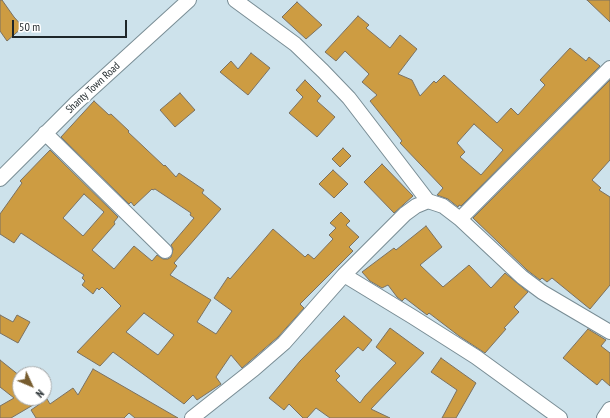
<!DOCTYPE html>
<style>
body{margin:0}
#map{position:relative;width:610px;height:418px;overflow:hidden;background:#cde2eb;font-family:"PT Sans Narrow",sans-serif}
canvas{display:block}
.north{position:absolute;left:12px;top:366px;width:40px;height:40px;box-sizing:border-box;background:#fff;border:1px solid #a5a8a9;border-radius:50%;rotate:134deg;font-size:11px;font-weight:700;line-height:16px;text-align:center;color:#1e2629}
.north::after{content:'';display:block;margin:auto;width:14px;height:18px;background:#775c2e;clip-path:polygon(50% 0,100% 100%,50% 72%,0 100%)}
.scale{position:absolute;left:12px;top:20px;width:115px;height:18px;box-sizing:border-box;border:2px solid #1e2629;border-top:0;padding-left:5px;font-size:12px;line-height:14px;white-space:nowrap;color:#1e2629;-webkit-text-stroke:3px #fff;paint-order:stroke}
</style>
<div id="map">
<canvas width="610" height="418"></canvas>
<div class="north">N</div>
<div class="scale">50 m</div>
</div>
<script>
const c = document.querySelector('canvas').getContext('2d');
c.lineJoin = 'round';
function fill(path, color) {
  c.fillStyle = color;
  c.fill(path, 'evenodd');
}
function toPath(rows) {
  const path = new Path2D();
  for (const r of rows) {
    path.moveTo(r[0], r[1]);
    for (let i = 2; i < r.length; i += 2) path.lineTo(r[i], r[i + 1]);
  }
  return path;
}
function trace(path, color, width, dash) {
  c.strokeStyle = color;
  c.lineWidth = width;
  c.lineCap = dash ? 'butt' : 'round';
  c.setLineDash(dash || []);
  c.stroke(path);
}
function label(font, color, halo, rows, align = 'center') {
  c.font = font + ' "PT Sans Narrow",sans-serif';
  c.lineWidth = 4;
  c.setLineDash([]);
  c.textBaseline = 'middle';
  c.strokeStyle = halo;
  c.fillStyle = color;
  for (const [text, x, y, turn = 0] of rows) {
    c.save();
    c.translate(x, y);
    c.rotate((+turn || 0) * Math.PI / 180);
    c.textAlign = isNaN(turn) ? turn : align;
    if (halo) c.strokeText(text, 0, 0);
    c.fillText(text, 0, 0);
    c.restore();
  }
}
const building = toPath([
 [0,0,2,0,14,17,23,27,7,41,0,31,0,0],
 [587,0,610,0,610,22,587,0],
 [297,2,322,25,306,39,282,17,297,2],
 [358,16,369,25,366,28,390,48,400,35,417,49,398,74,412,80,420,96,434,81,436,83,444,75,497,123,511,108,518,115,545,85,540,80,570,48,586,61,589,57,600,66,461,206,459,205,458,207,448,199,437,195,443,188,400,143,402,141,370,101,377,95,362,82,369,74,345,51,336,61,325,52,358,16],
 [474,124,503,150,481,175,460,157,465,152,457,143,474,124],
 [251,53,270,68,248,95,220,72,231,61,238,69,251,53],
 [305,80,321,96,317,101,335,117,317,137,289,113,303,97,296,90,305,80],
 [610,80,610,160,592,180,601,188,599,190,610,197,610,285,590,309,552,278,547,282,542,278,540,280,527,270,473,218,610,80],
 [180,93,195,110,175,127,160,110,180,93],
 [94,101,109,115,111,114,129,131,128,132,164,166,165,165,176,177,179,173,204,190,202,193,221,209,174,263,177,266,170,275,211,300,197,322,216,334,232,311,214,298,228,277,230,279,273,229,305,257,308,254,314,259,333,239,329,235,336,228,330,223,341,212,350,221,346,225,359,237,349,247,353,251,300,304,304,308,278,337,242,368,231,355,216,377,221,384,197,400,193,395,184,404,113,352,100,366,77,352,121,306,102,287,99,290,97,288,93,294,82,285,85,281,82,278,84,275,21,233,14,243,0,234,0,214,22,183,20,181,50,150,118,217,114,222,115,224,92,250,114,269,134,246,152,261,157,255,163,259,168,259,171,257,173,249,171,245,194,218,190,215,191,213,155,189,153,190,152,189,134,206,131,202,129,204,61,137,94,101],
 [84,194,104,212,83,236,63,218,84,194],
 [144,313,174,335,158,355,126,332,144,313],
 [343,148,351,156,340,167,332,159,343,148],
 [382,164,413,196,394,213,364,182,382,164],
 [333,170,348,184,334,198,319,184,333,170],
 [426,226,442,247,420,265,443,287,469,265,491,288,505,273,528,292,514,307,519,312,504,328,506,329,485,353,459,336,429,313,427,315,405,298,402,301,397,297,388,285,382,288,370,281,362,272,394,248,396,250,426,226],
 [0,315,13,322,17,315,30,322,18,343,0,333,0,315],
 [344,316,372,340,363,351,358,347,335,371,340,376,336,380,360,403,365,396,396,363,376,347,390,328,424,353,371,409,390,418,330,418,316,408,307,418,303,418,289,404,284,410,269,398,300,361,344,316],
 [588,329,606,340,601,346,610,353,610,386,602,379,597,385,563,358,588,329],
 [441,358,476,383,456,418,442,418,457,390,431,372,441,358],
 [0,360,20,376,20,398,45,398,11,418,0,418,0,406,14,398,0,387,0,360],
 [93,369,178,418,135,418,129,413,124,418,36,418,31,410,47,399,50,404,73,388,78,395,93,369]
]);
const street = toPath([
 [235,0,295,44,323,71,349,98,428,201],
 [45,133,165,251],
 [0,179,76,103,189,0],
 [460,219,610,68],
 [344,275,413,317,476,357,560,418],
 [192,418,254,369,284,343,344,275,405,214,416,206,428,201,443,206,460,219,522,277,542,292,610,332],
 [604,418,610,409]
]);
const streetNames = [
 ["Shanty Town Road",93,88,-43]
];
fill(building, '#cd9c42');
trace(building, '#7a7162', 1);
trace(street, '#798d95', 16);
trace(street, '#fff', 14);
label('11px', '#1e2629', '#fff', streetNames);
</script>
